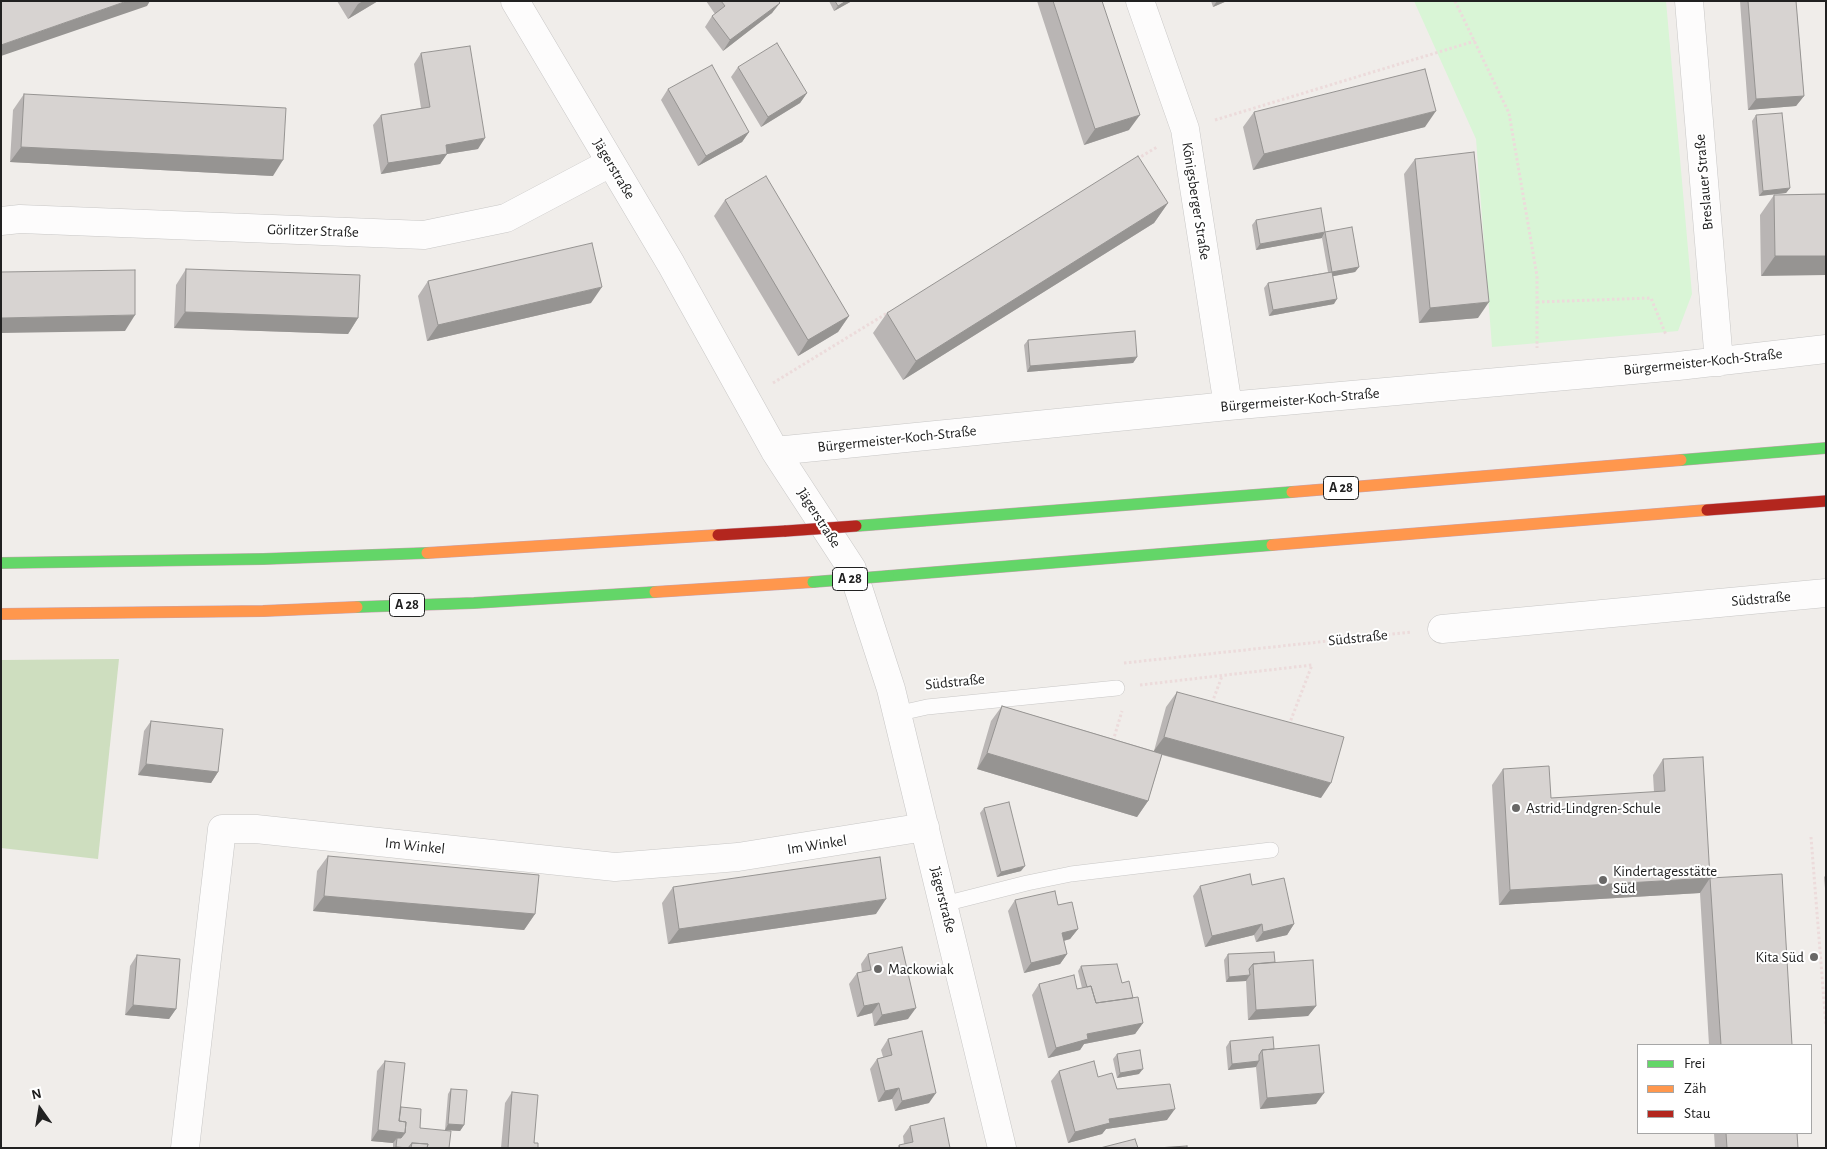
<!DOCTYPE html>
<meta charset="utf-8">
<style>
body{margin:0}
#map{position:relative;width:1827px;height:1149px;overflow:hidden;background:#f0edea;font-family:"Alegreya Sans",sans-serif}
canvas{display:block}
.frame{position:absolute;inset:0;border:2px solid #212121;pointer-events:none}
.legend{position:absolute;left:1637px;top:1044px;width:175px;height:90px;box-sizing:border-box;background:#fff;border:1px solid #a6a6a6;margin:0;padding:6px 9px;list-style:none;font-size:15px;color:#212121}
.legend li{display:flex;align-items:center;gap:10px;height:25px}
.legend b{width:25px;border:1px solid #a6a6a6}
.north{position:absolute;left:15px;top:1084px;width:50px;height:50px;-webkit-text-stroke:4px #fff;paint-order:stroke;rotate:347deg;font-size:14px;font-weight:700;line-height:20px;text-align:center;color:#212121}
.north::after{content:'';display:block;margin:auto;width:18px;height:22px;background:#212121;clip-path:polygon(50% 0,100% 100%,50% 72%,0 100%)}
</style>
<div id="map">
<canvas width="1827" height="1149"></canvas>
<div class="frame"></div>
<ul class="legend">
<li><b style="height:6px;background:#63d668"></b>Frei</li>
<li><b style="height:6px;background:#ff974d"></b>Zäh</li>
<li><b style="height:6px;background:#b3261e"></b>Stau</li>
</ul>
<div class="north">N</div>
</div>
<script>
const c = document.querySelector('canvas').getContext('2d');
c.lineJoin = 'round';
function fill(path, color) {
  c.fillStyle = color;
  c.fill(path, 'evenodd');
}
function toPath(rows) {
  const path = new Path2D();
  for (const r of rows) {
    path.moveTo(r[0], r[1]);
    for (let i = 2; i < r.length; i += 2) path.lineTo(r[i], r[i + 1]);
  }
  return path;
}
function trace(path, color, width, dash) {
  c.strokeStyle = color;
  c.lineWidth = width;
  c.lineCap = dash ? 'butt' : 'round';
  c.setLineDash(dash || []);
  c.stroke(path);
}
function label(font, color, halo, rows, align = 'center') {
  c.font = font + ' "Alegreya Sans",sans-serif';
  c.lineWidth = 4;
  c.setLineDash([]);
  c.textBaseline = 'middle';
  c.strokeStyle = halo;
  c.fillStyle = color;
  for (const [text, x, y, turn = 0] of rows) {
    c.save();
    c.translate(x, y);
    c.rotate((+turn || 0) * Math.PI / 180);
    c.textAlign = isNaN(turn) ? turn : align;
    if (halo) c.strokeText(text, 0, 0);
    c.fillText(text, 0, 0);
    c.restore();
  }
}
const forest = toPath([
 [119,659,98,859,1,848,1,660]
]);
const park = toPath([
 [1414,1,1666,1,1692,294,1678,331,1492,347,1476,139]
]);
const path = toPath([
 [1455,1,1509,113,1537,276,1537,348],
 [1215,120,1475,41],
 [1137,159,1157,147],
 [1537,302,1651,298,1666,335],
 [773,383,889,312],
 [1124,663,1412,632],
 [1140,685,1312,665,1289,725],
 [1212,703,1222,676],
 [1113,741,1122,711],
 [1811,837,1826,1026]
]);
const lane = toPath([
 [896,714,927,707,1117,688],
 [944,904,1027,883,1071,874,1271,850]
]);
const street = toPath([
 [515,1,671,264,775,451,852,569,891,689,1002,1148],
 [1140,1,1185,129,1228,406],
 [1689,1,1719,362],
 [1,221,20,219,424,235,506,218,610,163],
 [775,451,1228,406,1678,366,1826,349],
 [1442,629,1826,593],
 [185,1148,222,829,256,829,615,867,738,857,925,827]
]);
const fast = toPath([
 [1681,460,1826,448],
 [856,526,1292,492],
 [1,563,263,559,427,553],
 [888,576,1272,545],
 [357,607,474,603,655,592]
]);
const slow = toPath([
 [1292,492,1681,460],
 [1272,545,1707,510],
 [427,553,718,535],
 [655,592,813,582],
 [1,614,263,611,357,607]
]);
const jam = toPath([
 [1707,510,1826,501],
 [718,535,786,531]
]);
const fastBridge = toPath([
 [813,582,888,576]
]);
const jamBridge = toPath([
 [786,531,856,526]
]);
const wall = toPath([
 [337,1,378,1,348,19],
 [778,1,772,13,723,51,705,27,712,16,715,14,706,1],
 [829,1,852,1,834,11],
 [1037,1,1102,1,1129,130,1084,145],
 [1211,1,1227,1,1213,7],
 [1740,1,1796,1,1804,96,1796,106,1748,110],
 [421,53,478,149,447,154,440,164,381,174,373,125,381,115,421,108,414,64],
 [738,67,807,93,800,103,761,127,731,77],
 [668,89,749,132,742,142,698,166,661,100],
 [24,94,273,176,10,162,13,110],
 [1254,112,1425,127,1253,170,1243,127],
 [1756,115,1790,188,1786,193,1759,196,1752,121],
 [1415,159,1478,318,1419,323,1404,174],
 [1826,194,1761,276,1760,215,1774,195],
 [725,200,849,316,838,332,798,356,714,216],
 [1168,203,1154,223,903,380,873,333,887,313],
 [1256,220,1322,238,1256,250,1252,225],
 [1325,232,1359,267,1355,272,1333,276,1334,304,1269,316,1264,288,1268,283,1328,272,1322,238],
 [186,269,358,318,348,334,174,328,176,285],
 [428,281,591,303,427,341,418,296],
 [1028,340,1137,357,1133,363,1027,372,1024,345],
 [1177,692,1321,798,1162,755,1148,801,1137,817,977,769,991,721,1002,706,1154,751,1166,707],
 [151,721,218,772,211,783,138,775,144,731],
 [1663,759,1710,878,1792,1045,1709,1045,1700,893,1499,905,1492,785,1503,769,1551,798,1654,792,1653,775],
 [984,808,1021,871,997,877,980,813],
 [328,856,535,914,524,930,313,911,317,871],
 [1826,875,1826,899,1824,877],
 [1252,885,1294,924,1287,935,1256,942,1254,935,1205,947,1193,896,1200,886],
 [673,887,876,914,668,944,662,903],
 [1015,900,1078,929,1070,939,1064,941,1067,954,1060,964,1024,973,1008,911],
 [868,954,908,1019,874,1026,872,1013,857,1017,849,984,857,973,862,972,861,964],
 [1228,954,1275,962,1316,1006,1308,1016,1248,1020,1246,981,1226,982,1224,960],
 [137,955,176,1009,169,1019,125,1015,130,966],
 [1081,966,1122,983,1133,998,1143,1023,1135,1034,1084,1044,1080,1050,1048,1058,1032,995,1039,984,1077,989,1082,988,1078,971],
 [888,1039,929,1103,895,1111,892,1099,878,1102,870,1069,877,1059,883,1057,881,1050],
 [1230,1041,1274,1049,1316,1104,1260,1109,1256,1067,1228,1070,1226,1047],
 [1117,1054,1139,1074,1117,1078,1113,1059],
 [385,1061,401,1107,420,1128,449,1148,393,1148,393,1143,371,1141,377,1071],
 [1059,1071,1098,1077,1167,1120,1106,1129,1102,1134,1068,1143,1051,1081],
 [451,1089,464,1125,460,1131,445,1130,448,1094],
 [512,1092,534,1143,538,1148,501,1148,505,1103],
 [910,1126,950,1148,897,1148,899,1145,904,1144,903,1136],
 [1714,1133,1797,1133,1798,1148,1715,1148]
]);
const shadedWall = toPath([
 [127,1,150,1,147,6,1,56,1,45],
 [363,1,378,1,348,19,358,4],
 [846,1,852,1,834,11,838,6],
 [1217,1,1227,1,1213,7],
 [780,3,772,13,723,51,730,40],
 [807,93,800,103,761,127,768,117],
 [1804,96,1796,106,1748,110,1756,99],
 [1436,111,1425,127,1253,170,1264,154],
 [1140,115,1129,130,1084,145,1095,129],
 [749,132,742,142,698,166,706,156],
 [485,138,478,149,447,154,440,164,381,174,388,163,446,145],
 [21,147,283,160,273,176,10,162],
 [1790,188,1786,193,1759,196,1763,191],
 [1168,203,1154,223,903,380,916,361],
 [1325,232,1322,238,1256,250,1260,244],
 [1775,256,1826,256,1826,275,1761,276],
 [1359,267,1355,272,1329,277,1332,272],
 [602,287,591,303,427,341,438,325],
 [1337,299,1334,304,1269,316,1273,310],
 [1489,302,1478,318,1419,323,1430,308],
 [185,312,358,318,348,334,174,328],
 [135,315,125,331,1,333,1,318],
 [849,316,838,332,798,356,808,340],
 [1137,357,1133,363,1027,372,1030,366],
 [1164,737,1331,783,1321,798,1153,752],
 [987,753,1148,801,1137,817,977,769],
 [146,764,218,772,211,783,138,775],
 [1025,866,1021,871,997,877,1001,872],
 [1710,878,1700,893,1499,905,1510,890],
 [324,896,535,914,524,930,313,911],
 [886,899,876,914,668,944,679,929],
 [1262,924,1254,935,1205,947,1212,936],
 [1294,924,1287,935,1256,942,1263,932],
 [1078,929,1070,939,1055,943,1062,933],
 [1067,954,1060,964,1024,973,1031,963],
 [1250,975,1246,981,1226,982,1229,977],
 [879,1003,872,1013,857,1017,864,1006],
 [133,1005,176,1009,169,1019,125,1015],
 [1316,1006,1308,1016,1248,1020,1256,1010],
 [916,1008,908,1019,874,1026,882,1015],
 [1143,1023,1135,1034,1084,1044,1080,1050,1048,1058,1056,1048,1087,1034],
 [1259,1061,1256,1067,1228,1070,1232,1064],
 [1143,1069,1139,1074,1117,1078,1120,1073],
 [899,1088,892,1099,878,1102,885,1091],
 [936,1093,929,1103,895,1111,902,1101],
 [1324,1093,1316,1104,1260,1109,1267,1098],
 [1175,1109,1167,1120,1106,1129,1102,1134,1068,1143,1075,1132,1109,1119],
 [448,1124,464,1125,460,1131,445,1130],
 [378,1130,405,1133,398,1144,397,1138,393,1143,371,1141]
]);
const building = toPath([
 [1,1,127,1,1,45,1,1],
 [721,1,778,1,780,3,730,40,712,16,725,6,721,1],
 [835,1,846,1,838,6,835,1],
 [1053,1,1102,1,1140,115,1095,129,1053,1],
 [1748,1,1796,1,1804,96,1756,99,1748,1],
 [777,43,807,93,768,117,738,67,777,43],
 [470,46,485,138,446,145,447,154,388,163,381,115,430,107,421,53,470,46],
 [712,65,749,132,706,156,668,89,712,65],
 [1425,69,1436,111,1264,154,1254,112,1425,69],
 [24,94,286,108,283,160,21,147,24,94],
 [1782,113,1790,188,1763,191,1756,115,1782,113],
 [1474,152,1489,302,1430,308,1415,159,1474,152],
 [1138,156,1168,203,916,361,887,313,1138,156],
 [766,176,849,316,808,340,725,200,766,176],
 [1826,194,1826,256,1775,256,1774,195,1826,194],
 [1321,208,1325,232,1260,244,1256,220,1321,208],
 [1352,227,1359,267,1332,272,1337,299,1273,310,1268,283,1332,272,1325,232,1352,227],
 [592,243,602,287,438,325,428,281,592,243],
 [186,269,360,275,358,318,185,312,186,269],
 [135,270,135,315,1,318,1,272,135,270],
 [1135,331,1137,357,1030,366,1028,340,1135,331],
 [1177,692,1344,737,1331,783,1164,737,1177,692],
 [1002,706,1162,754,1148,801,987,753,1002,706],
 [151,721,223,729,218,772,146,764,151,721],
 [1703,757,1710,878,1782,874,1792,1045,1721,1045,1710,878,1510,890,1503,769,1549,766,1551,798,1665,791,1663,759,1703,757],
 [1009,802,1025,866,1001,872,984,808,1009,802],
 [328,856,539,875,535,914,324,896,328,856],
 [880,857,886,899,679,929,673,887,880,857],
 [1250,874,1252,885,1284,878,1294,924,1263,932,1262,924,1212,936,1200,886,1250,874],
 [1055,891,1058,905,1072,902,1078,929,1062,933,1067,954,1031,963,1015,900,1055,891],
 [902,947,916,1008,882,1015,879,1003,864,1006,857,973,871,970,868,954,902,947],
 [1274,952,1275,962,1253,964,1249,969,1250,975,1229,977,1228,954,1274,952],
 [137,955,180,959,176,1009,133,1005,137,955],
 [1313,960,1316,1006,1256,1010,1253,964,1313,960],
 [1117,964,1122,983,1129,981,1133,998,1096,1003,1091,986,1087,987,1081,966,1117,964],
 [1074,975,1077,989,1091,986,1096,1003,1138,997,1143,1023,1087,1034,1088,1039,1056,1048,1039,984,1074,975],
 [922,1031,936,1093,902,1101,899,1088,885,1091,877,1059,892,1055,888,1039,922,1031],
 [1273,1037,1274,1049,1262,1050,1259,1055,1259,1061,1232,1064,1230,1041,1273,1037],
 [1319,1045,1324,1093,1267,1098,1262,1050,1319,1045],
 [1140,1050,1143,1069,1120,1073,1117,1054,1140,1050],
 [385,1061,405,1063,399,1121,406,1122,405,1133,378,1130,385,1061],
 [1094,1061,1098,1077,1112,1073,1117,1089,1170,1084,1175,1109,1109,1119,1110,1123,1075,1132,1059,1071,1094,1061],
 [451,1089,467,1090,464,1125,448,1124,451,1089],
 [512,1092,538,1095,534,1143,538,1143,538,1148,508,1148,512,1092],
 [401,1107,421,1109,420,1128,451,1131,449,1148,427,1148,428,1144,412,1143,408,1148,396,1147,397,1138,401,1138,405,1133,406,1122,399,1121,401,1107],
 [944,1118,950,1148,900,1148,899,1145,913,1142,910,1126,944,1118],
 [1726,1133,1797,1133,1798,1148,1727,1148,1726,1133],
 [1135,1139,1138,1148,1100,1148,1135,1139],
 [412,1143,428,1144,427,1148,411,1148,412,1143],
 [1187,1146,1187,1148,1157,1148,1187,1146]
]);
const markers = [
 [1516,808,5,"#696867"],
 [1603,880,5,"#696867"],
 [1814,957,5,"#696867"],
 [878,969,5,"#696867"]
];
const shields = [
 [1341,488,35],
 [850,579,35],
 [407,605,35]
];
const shieldNames = [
 ["A 28",1341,488],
 ["A 28",850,579],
 ["A 28",407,605]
];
const streetNames = [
 ["Jägerstraße",614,169,59],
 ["Breslauer Straße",1704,182,-95],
 ["Königsberger Straße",1196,201,81],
 ["Görlitzer Straße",313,231,2],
 ["Bürgermeister-Koch-Straße",1703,362,-6],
 ["Bürgermeister-Koch-Straße",1300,400,-5],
 ["Bürgermeister-Koch-Straße",897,439,-6],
 ["Jägerstraße",819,518,57],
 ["Südstraße",1761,599,-5],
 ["Südstraße",1358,638,-6],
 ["Südstraße",955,682,-6],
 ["Im Winkel",817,845,-9],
 ["Im Winkel",415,846,6],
 ["Jägerstraße",943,900,76]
];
const poiNames = [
 ["Astrid-Lindgren-Schule",1526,808],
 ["Kindertagesstätte",1613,871],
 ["Süd",1613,888],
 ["Kita Süd",1804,957,"right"],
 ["Mackowiak",888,969]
];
fill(forest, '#cedebf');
fill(park, '#d9f5d6');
trace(lane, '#c8c7c6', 16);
trace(street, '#c8c7c6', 29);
trace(fast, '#c6a1af', 12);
trace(slow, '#c6a1af', 12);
trace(jam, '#c6a1af', 12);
trace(path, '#ecdbdb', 3, [2.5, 2.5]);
trace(lane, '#fdfcfc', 15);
trace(street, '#fdfcfc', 28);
trace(fast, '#63d668', 11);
trace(slow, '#ff974d', 11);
trace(jam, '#b3261e', 11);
trace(fastBridge, '#c6a1af', 12, []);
trace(jamBridge, '#c6a1af', 12, []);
trace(fastBridge, '#63d668', 11);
trace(jamBridge, '#b3261e', 11);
fill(wall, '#b9b5b4');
fill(shadedWall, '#969492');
fill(building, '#d7d3d1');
trace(building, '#969492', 1);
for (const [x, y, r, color] of markers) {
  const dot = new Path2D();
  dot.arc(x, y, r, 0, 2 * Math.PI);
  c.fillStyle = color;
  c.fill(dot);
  trace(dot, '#fff', 2);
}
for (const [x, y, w] of shields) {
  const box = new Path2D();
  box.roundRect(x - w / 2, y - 11.5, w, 23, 4);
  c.fillStyle = '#fff';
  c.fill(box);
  trace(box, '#212121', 1);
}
label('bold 14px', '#212121', null, shieldNames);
label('15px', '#212121', '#fff', streetNames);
label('15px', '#212121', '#fff', poiNames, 'left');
</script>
